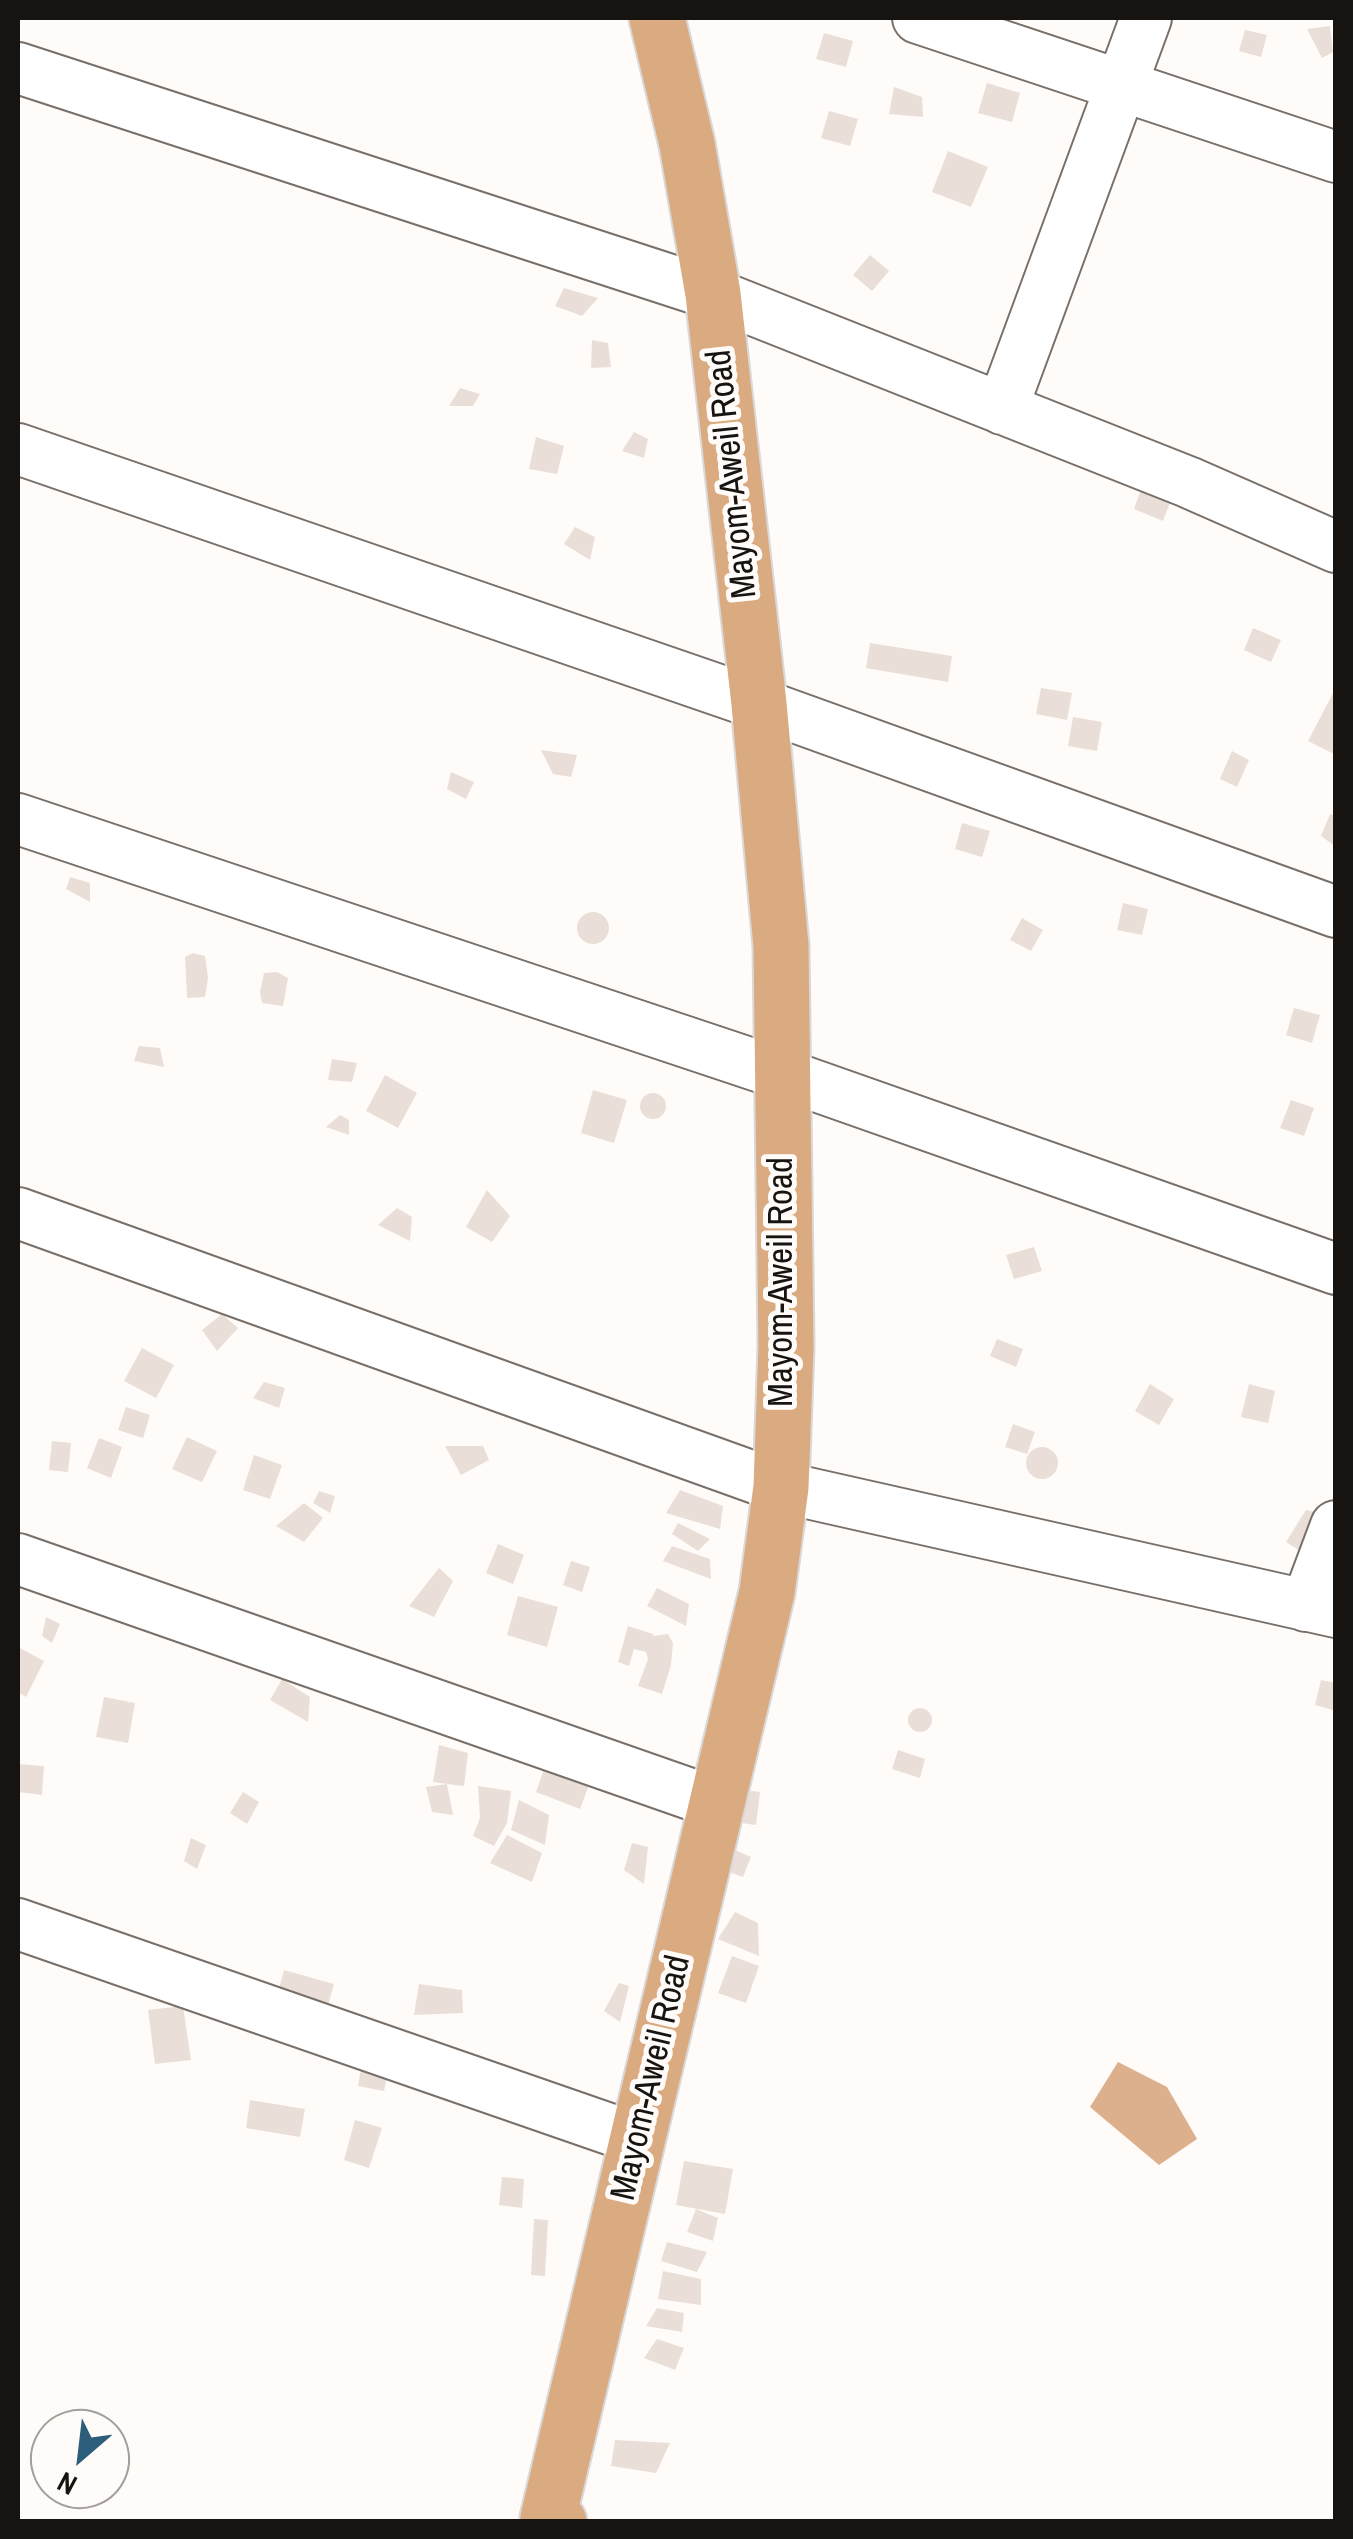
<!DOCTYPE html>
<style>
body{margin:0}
#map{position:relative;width:1353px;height:2539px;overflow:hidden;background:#fffbf8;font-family:"Archivo Narrow",sans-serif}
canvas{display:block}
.frame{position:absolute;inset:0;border:20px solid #161310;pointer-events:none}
.north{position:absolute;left:30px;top:2409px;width:100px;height:100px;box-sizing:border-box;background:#fffbf8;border:2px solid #a29e9b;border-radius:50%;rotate:208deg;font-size:28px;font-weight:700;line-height:40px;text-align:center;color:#161310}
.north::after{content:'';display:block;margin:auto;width:35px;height:45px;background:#2c5d7b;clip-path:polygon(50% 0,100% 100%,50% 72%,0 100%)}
</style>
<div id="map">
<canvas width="1353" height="2539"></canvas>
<div class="frame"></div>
<div class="north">N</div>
</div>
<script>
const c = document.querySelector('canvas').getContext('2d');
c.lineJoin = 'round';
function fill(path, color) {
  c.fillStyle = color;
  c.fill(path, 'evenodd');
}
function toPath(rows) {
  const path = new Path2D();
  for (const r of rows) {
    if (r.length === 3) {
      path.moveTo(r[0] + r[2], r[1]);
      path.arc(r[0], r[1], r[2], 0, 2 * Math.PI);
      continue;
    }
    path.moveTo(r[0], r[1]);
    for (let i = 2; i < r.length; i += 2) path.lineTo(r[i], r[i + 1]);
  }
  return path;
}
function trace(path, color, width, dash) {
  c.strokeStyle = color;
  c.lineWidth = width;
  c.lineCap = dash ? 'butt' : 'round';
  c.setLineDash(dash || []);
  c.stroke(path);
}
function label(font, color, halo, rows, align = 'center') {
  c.font = font + ' "Archivo Narrow",sans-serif';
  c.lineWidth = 10;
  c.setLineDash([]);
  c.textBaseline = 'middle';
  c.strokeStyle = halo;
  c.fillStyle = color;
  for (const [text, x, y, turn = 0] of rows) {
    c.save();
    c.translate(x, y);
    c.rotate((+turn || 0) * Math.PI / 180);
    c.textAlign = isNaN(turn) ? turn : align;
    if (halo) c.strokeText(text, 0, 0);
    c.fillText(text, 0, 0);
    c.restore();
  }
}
const water = toPath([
 [1118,2062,1167,2087,1197,2139,1159,2165,1090,2107]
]);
const building = toPath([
 [1330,26,1333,52,1322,58,1307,29],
 [1245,30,1267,35,1261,57,1239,51],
 [824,33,853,41,846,67,816,59],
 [987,83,1020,93,1012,122,978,113],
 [894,87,922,97,923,117,889,114],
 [829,111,858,119,850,146,821,138],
 [948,151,988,167,971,207,932,192],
 [870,255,889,271,872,291,853,275],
 [564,288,598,298,582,316,555,306],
 [592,340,608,343,611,367,591,368],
 [460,388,480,394,473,406,449,406],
 [634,432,648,439,644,458,622,451],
 [536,437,564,446,557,474,529,469],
 [1144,481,1174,492,1163,521,1134,509],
 [575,527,595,537,590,560,564,544],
 [1253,628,1281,640,1271,662,1244,650],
 [870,643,952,656,948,682,866,668],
 [1041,688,1072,693,1067,720,1036,714],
 [1333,693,1336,694,1336,755,1308,741],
 [1073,717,1102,722,1097,751,1068,746],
 [541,750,577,755,571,777,553,774],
 [1232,751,1249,760,1237,787,1220,779],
 [451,772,474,782,466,799,447,789],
 [1330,814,1336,816,1336,847,1321,836],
 [962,823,990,831,982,857,955,849],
 [70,877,90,883,90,902,66,889],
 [1123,903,1148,909,1142,935,1117,930],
 [593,928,16],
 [1022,918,1043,930,1031,951,1010,940],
 [193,953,205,956,208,978,205,997,187,998,185,957],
 [277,972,288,978,283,1006,262,1003,260,992,264,973],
 [1294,1008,1320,1015,1312,1043,1286,1035],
 [139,1046,160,1048,164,1067,134,1061],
 [332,1059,357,1063,352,1082,328,1080],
 [385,1075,417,1093,398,1128,366,1111],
 [593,1090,627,1100,614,1143,581,1133],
 [653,1106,13],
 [1291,1100,1314,1108,1304,1136,1280,1128],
 [340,1115,349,1120,349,1135,326,1127],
 [487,1190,510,1216,492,1242,466,1227],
 [397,1208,412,1217,410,1241,378,1225],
 [1034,1247,1042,1271,1014,1279,1006,1255],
 [222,1314,238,1328,217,1351,202,1330],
 [997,1339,1023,1349,1016,1367,990,1356],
 [142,1348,174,1365,156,1398,124,1381],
 [264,1382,285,1388,279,1408,253,1398],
 [1150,1384,1174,1399,1159,1425,1135,1411],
 [1249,1384,1275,1391,1268,1423,1241,1417],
 [126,1407,150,1415,143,1438,118,1430],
 [1013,1424,1035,1432,1027,1454,1005,1447],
 [187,1437,217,1451,202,1482,172,1469],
 [99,1438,122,1447,111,1478,87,1468],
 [52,1441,71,1443,68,1472,49,1470],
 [445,1446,483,1446,489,1460,461,1475],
 [1042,1463,16],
 [254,1455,282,1465,270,1499,243,1490],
 [680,1490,723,1506,720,1529,666,1513],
 [319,1491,335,1496,330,1513,313,1503],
 [304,1503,323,1518,304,1542,276,1526],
 [1306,1510,1332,1516,1308,1556,1286,1542],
 [678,1523,710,1539,698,1551,672,1534],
 [498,1544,524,1555,513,1584,486,1573],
 [672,1546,710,1559,711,1579,663,1561],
 [571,1561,590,1567,582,1592,563,1585],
 [439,1568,453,1581,434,1617,409,1606],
 [657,1588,689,1604,686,1626,647,1606],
 [518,1596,558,1607,547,1647,507,1635],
 [46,1617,60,1624,52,1643,42,1636],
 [628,1626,653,1634,653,1636,668,1634,673,1643,671,1665,662,1694,638,1686,648,1659,646,1652,634,1649,629,1666,618,1662],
 [18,1647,44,1661,26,1697,18,1692],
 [282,1679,310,1697,308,1722,270,1700],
 [1321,1680,1336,1683,1336,1711,1315,1705],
 [104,1697,135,1703,128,1743,96,1737],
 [920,1720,12],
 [439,1745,468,1753,464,1786,447,1784,453,1815,432,1812,426,1787,447,1784,433,1782],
 [898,1750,925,1759,920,1778,892,1769],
 [599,1758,580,1809,536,1792,544,1769],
 [18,1764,44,1766,42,1795,18,1792],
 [478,1786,511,1791,507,1823,494,1846,473,1836,480,1818],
 [738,1789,760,1792,756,1825,733,1822],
 [243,1792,259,1802,247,1824,230,1813],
 [519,1800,549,1815,545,1845,511,1830],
 [507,1835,542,1853,532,1882,490,1863],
 [191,1838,206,1845,197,1869,184,1861],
 [632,1843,648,1847,644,1884,624,1870],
 [735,1850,751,1857,743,1877,726,1871],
 [735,1912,758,1923,759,1956,718,1939],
 [732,1956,759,1966,746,2003,718,1993],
 [284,1970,334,1984,327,2009,277,1996],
 [619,1983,629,1986,620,2022,604,2011],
 [419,1984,462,1990,463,2013,414,2015],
 [183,2006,191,2060,155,2064,148,2010],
 [362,2063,389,2068,384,2091,358,2086],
 [250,2100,305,2109,300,2137,246,2128],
 [355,2120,382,2128,369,2168,344,2160],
 [684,2161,733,2169,725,2214,676,2205],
 [502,2177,524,2179,522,2208,499,2205],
 [696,2209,718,2218,713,2241,687,2232],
 [534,2219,548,2220,545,2276,531,2275],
 [667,2242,707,2252,697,2272,661,2261],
 [663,2271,701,2279,701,2305,658,2299],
 [657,2308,684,2313,682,2332,646,2326],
 [657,2339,684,2348,675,2370,644,2358],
 [615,2440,670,2443,656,2473,611,2466]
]);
const minor = toPath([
 [918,18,1336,157],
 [18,68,713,294,1188,482,1336,547],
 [1002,409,1146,18],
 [18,449,759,704,1336,912],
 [18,819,782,1074,1336,1269],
 [18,1213,781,1487,1336,1612],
 [18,1559,716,1803],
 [1306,1606,1336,1526],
 [18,1924,638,2139]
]);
const major = toPath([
 [559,2522,548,2518,767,1592,781,1487,786,1347,781,946,759,704,713,294,687,144,657,18]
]);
const streetNames = [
 ["Mayom-Aweil Road",733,474,-96],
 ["Mayom-Aweil Road",783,1282,-90],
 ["Mayom-Aweil Road",652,2078,-77]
];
fill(water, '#dcaf8d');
fill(building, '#e9dfd8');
trace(minor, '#786f69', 54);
trace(major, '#dad9d9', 59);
trace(minor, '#fff', 50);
trace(major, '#daab80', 55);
label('35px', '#161310', '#fffbf8', streetNames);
</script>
